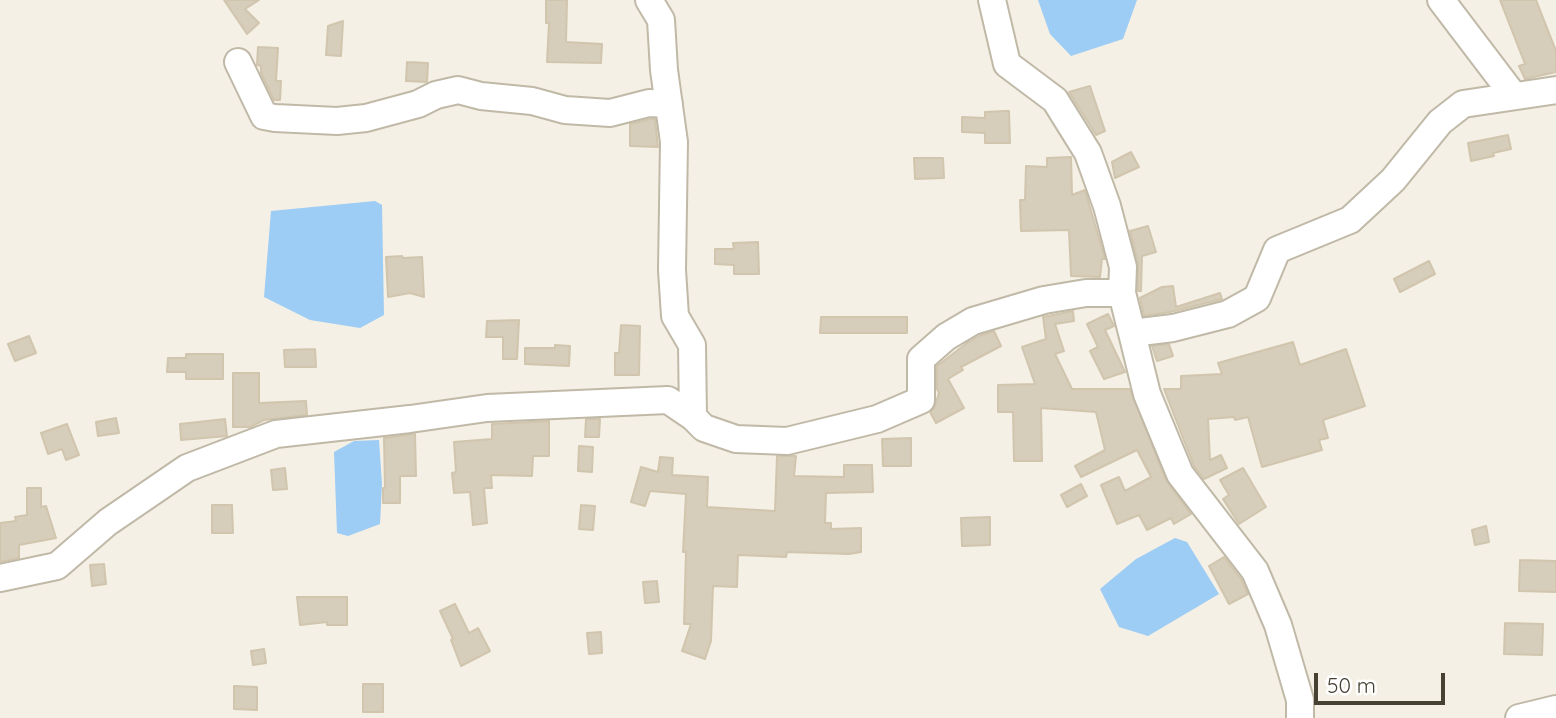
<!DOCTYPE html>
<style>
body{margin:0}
#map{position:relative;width:1556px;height:718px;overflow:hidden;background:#f4f0e5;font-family:Quicksand,sans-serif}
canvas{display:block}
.scale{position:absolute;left:1314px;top:673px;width:131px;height:32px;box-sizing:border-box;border:4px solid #474134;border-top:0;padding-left:9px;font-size:21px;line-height:24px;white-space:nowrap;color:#474134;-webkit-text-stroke:5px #fff;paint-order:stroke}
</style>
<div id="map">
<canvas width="1556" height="718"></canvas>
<div class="scale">50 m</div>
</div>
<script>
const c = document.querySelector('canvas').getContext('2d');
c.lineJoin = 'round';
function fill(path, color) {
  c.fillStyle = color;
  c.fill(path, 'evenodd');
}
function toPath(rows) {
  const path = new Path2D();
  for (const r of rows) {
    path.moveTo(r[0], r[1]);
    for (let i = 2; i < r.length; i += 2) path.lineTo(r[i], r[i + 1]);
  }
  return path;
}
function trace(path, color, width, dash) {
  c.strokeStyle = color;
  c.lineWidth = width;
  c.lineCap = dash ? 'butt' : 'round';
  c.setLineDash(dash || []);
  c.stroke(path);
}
const water = toPath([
 [1038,0,1137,0,1123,39,1071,56,1050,34],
 [375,201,382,205,384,315,360,328,310,320,264,297,271,211],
 [379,440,382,484,380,524,348,536,337,533,334,452,354,441],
 [1175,538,1187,542,1219,594,1148,636,1119,627,1100,589,1136,559]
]);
const building = toPath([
 [224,0,259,0,245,9,259,23,247,34,224,0],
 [546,0,567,0,566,42,602,44,601,63,547,62,549,23,546,23,546,0],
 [1500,0,1536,0,1556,51,1556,72,1525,79,1519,66,1525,64,1500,0],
 [343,21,341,56,326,55,328,26,343,21],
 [258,47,278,48,276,81,281,81,280,100,274,100,261,73,261,66,257,65,258,47],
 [407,62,428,63,427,82,406,81,407,62],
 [1090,86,1105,131,1096,135,1069,92,1090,86],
 [1005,111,1009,111,1010,143,985,143,985,133,962,132,962,117,985,118,985,112,1005,111],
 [651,119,655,119,658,147,630,146,630,124,651,119],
 [1508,135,1511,149,1493,153,1494,156,1471,161,1468,143,1508,135],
 [1131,152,1139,167,1115,178,1112,162,1131,152],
 [1071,157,1072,195,1085,190,1105,259,1102,259,1100,277,1071,276,1069,230,1021,231,1020,200,1025,200,1026,166,1047,167,1047,158,1071,157],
 [914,158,943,158,944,178,915,179,914,158],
 [1148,226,1156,252,1142,256,1141,291,1138,291,1138,263,1130,231,1148,226],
 [758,242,759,274,734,274,734,265,715,264,715,249,734,249,733,243,758,242],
 [402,256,403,258,422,257,424,297,410,293,388,297,386,257,402,256],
 [1429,261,1435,274,1400,292,1394,279,1429,261],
 [1173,286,1176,307,1220,293,1222,299,1170,312,1144,316,1140,298,1162,287,1173,286],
 [1073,311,1074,321,1055,324,1064,351,1055,354,1072,389,1130,389,1166,480,1191,514,1174,524,1171,518,1147,530,1139,515,1117,524,1101,485,1119,477,1125,491,1151,477,1137,450,1081,477,1075,466,1105,450,1096,412,1041,408,1042,461,1014,461,1013,412,998,412,998,385,1035,384,1022,347,1046,339,1043,317,1073,311],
 [1108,314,1114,326,1105,330,1125,372,1104,379,1090,351,1098,347,1087,324,1108,314],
 [821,317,907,317,907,333,820,333,821,317],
 [519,320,517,359,503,359,503,337,486,337,487,321,519,320],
 [621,325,640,326,639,375,615,375,615,353,619,353,621,325],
 [994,331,1001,346,961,367,963,370,948,379,964,408,936,423,930,412,934,408,939,393,937,389,937,366,967,343,979,336,994,331],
 [29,336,36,353,15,361,8,344,29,336],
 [1293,342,1300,365,1346,349,1365,406,1323,420,1328,438,1319,440,1322,450,1262,467,1248,417,1235,420,1234,417,1208,419,1210,460,1221,455,1227,468,1204,479,1194,466,1164,389,1181,389,1181,376,1222,374,1218,363,1293,342],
 [1169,344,1173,356,1157,361,1152,346,1169,344],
 [555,345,570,346,569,366,525,364,525,348,555,348,555,345],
 [315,349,316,367,285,367,284,350,315,349],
 [186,354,223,354,223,379,186,379,186,372,167,372,168,358,186,358,186,354],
 [233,373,259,373,259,403,306,401,307,415,264,420,250,427,233,427,233,373],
 [116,418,119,433,98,436,96,422,116,418],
 [225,419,227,436,181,440,180,424,225,419],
 [586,419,600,419,599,437,585,437,586,419],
 [549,421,549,456,533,456,532,476,491,475,492,488,484,488,487,523,473,525,470,492,454,493,452,473,456,472,454,442,492,439,492,424,549,421],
 [67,424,79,455,66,460,62,449,48,454,41,433,67,424],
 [415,434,416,476,400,476,400,503,383,503,383,488,385,488,384,438,415,434],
 [911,438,911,466,883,466,882,439,911,438],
 [579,446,593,447,592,472,578,471,579,446],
 [777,456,796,456,794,476,844,477,844,465,872,465,873,492,826,493,825,523,831,523,831,529,861,528,861,552,849,554,787,552,786,557,738,555,737,587,713,586,711,641,705,659,682,651,691,624,684,624,686,552,683,552,686,494,650,491,645,506,631,502,641,467,658,472,660,457,673,458,672,475,708,477,707,507,775,511,777,456],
 [285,468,287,489,273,490,271,470,285,468],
 [1243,468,1266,507,1239,524,1223,499,1229,495,1220,480,1243,468],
 [1081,484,1087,496,1067,507,1061,495,1081,484],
 [27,488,41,488,41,507,46,506,56,538,19,545,19,558,0,562,0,523,16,521,15,517,27,515,27,488],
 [212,505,232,505,233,533,212,533,212,505],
 [581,505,595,506,593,530,579,529,581,505],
 [990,517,990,545,962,546,961,518,990,517],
 [1486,526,1489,542,1475,545,1472,530,1486,526],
 [1224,557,1241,579,1248,594,1229,604,1209,566,1224,557],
 [1520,560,1556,561,1556,592,1519,591,1520,560],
 [104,564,106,584,92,586,90,565,104,564],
 [657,581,659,602,645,603,643,582,657,581],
 [297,597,347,597,347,625,327,625,327,622,300,625,297,597],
 [455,604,469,633,478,628,490,651,461,666,451,640,453,639,440,611,455,604],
 [1505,623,1543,624,1542,655,1504,654,1505,623],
 [601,632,602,653,589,654,587,633,601,632],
 [264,649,266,663,253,665,251,651,264,649],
 [363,684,383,684,383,712,363,712,363,684],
 [234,686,257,687,257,710,234,709,234,686]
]);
const minor = toPath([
 [649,0,661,20,664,70,674,142,672,270,675,316,692,345,693,417],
 [992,0,1007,64,1055,100,1088,153,1107,206,1123,267,1122,293,1132,333,1173,328,1228,314,1257,298,1277,250,1350,220,1393,180,1440,122,1463,104,1556,90],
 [1441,0,1514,96],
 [238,62,264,116,275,118,337,121,366,118,418,104,436,95,458,90,481,96,532,101,565,110,610,113,649,103,669,104],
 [1132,333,1147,394,1180,474,1255,571,1278,625,1300,700,1300,718],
 [0,578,57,566,108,522,187,468,276,434,410,419,487,408,668,400,693,417,704,428,736,439,787,441,877,419,921,400,921,359,946,337,973,321,1044,300,1086,293,1122,293],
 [1519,718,1556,709]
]);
fill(water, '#9dccf5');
fill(building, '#d6cdba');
trace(building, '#d1c5ad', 2);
trace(minor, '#c0b9a7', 30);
trace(minor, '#fff', 26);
</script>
